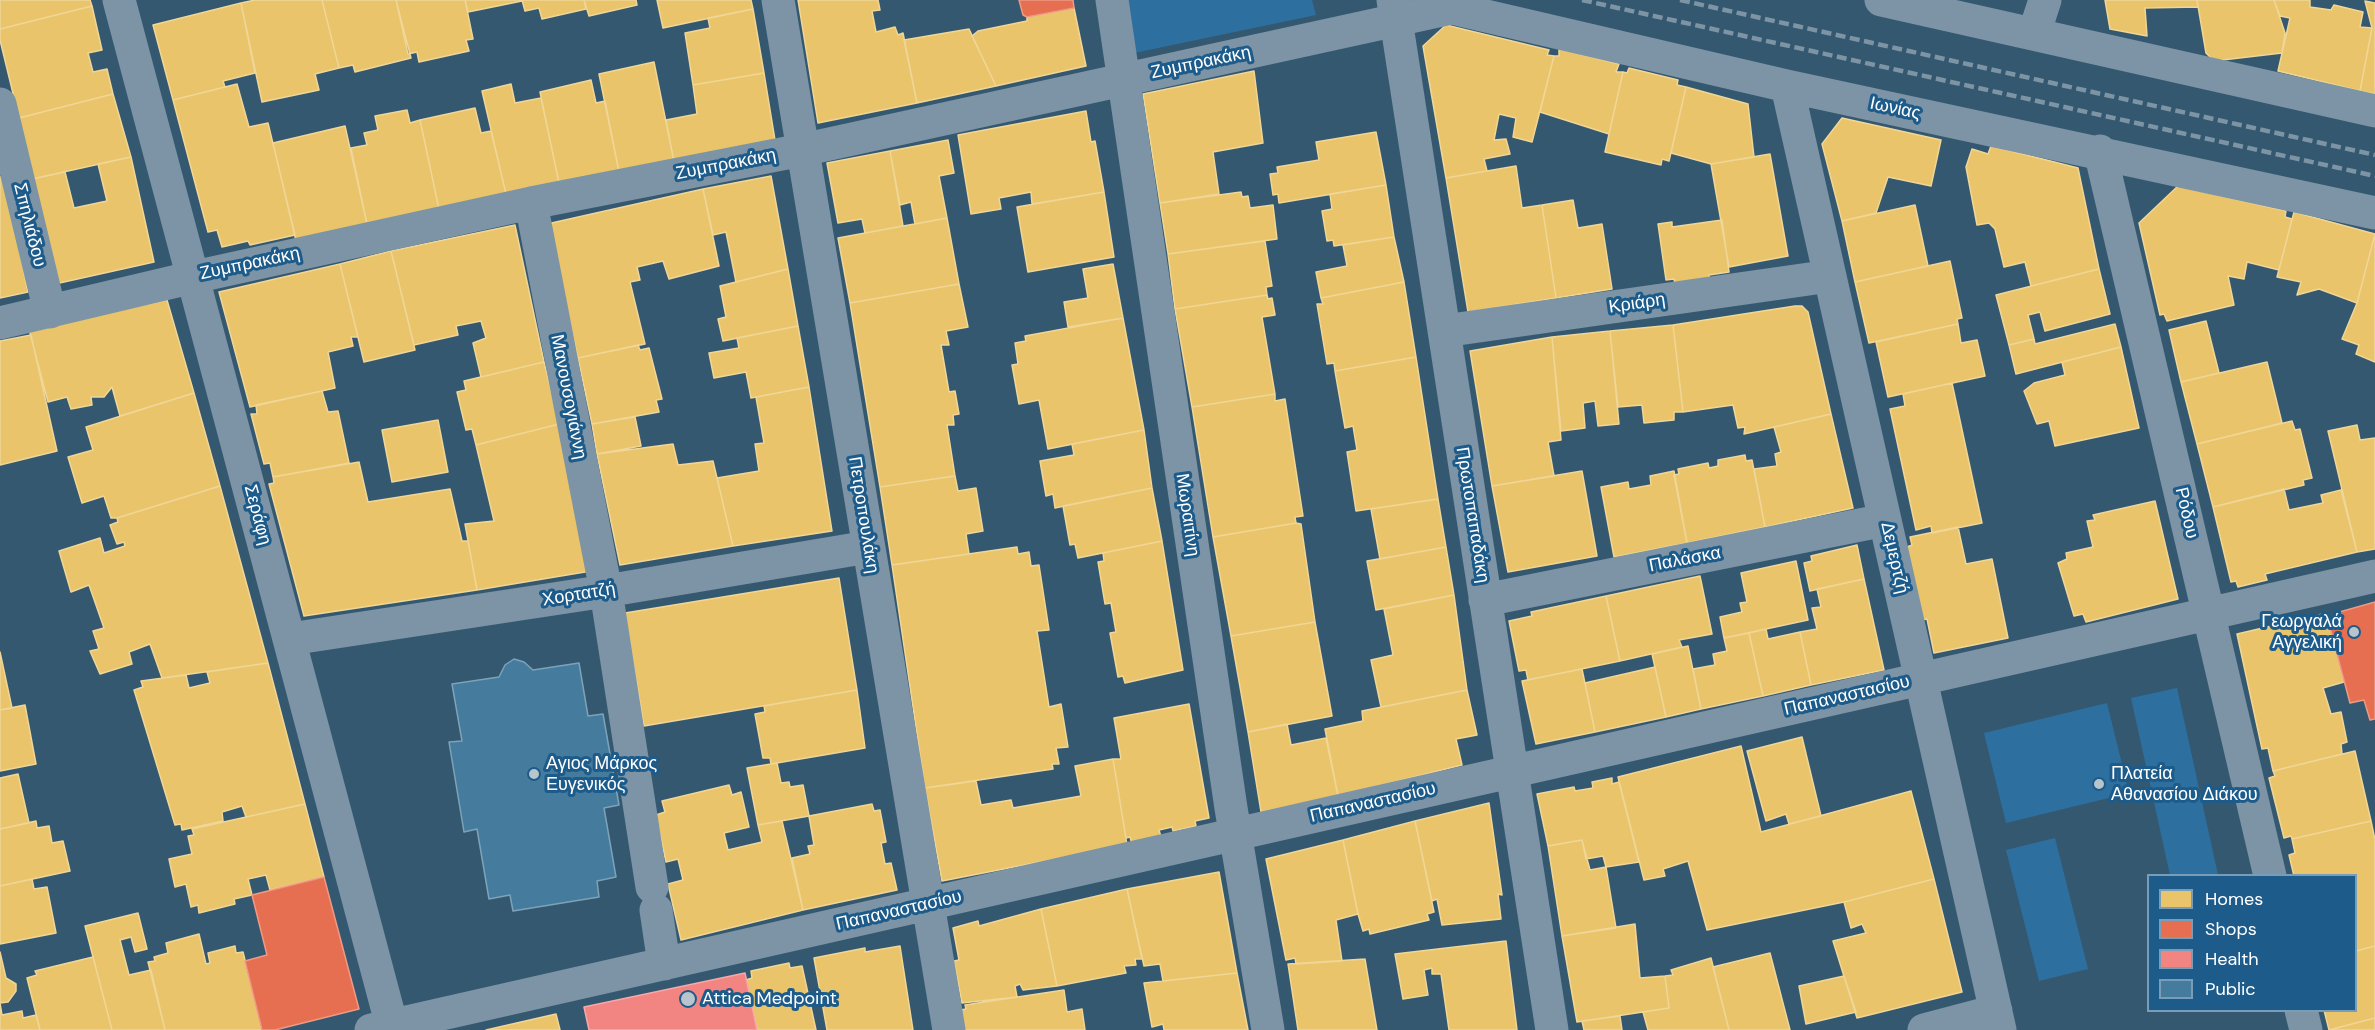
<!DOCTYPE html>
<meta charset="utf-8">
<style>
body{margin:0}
#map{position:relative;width:2375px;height:1030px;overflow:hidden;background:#355871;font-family:"DM Sans",sans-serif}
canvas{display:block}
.legend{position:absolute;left:2147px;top:874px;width:210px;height:138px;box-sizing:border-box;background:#1c5b8a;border:2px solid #779db9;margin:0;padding:8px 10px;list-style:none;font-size:18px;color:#fff}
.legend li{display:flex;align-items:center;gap:12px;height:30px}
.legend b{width:30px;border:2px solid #779db9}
</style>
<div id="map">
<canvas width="2375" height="1030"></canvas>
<ul class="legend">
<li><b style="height:16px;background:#e9c46a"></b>Homes</li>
<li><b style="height:16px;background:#e76f51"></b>Shops</li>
<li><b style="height:16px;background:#f28482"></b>Health</li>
<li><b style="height:16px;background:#457b9d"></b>Public</li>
</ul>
</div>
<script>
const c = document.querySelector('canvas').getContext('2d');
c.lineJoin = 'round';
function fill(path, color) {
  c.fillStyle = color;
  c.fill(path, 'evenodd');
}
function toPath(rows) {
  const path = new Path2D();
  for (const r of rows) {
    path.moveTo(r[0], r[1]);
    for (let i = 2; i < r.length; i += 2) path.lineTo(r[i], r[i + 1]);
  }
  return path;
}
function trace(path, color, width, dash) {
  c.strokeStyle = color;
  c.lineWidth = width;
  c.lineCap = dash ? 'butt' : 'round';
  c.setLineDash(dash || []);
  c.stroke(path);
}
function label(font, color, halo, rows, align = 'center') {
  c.font = font + ' "DM Sans",sans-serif';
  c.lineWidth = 6;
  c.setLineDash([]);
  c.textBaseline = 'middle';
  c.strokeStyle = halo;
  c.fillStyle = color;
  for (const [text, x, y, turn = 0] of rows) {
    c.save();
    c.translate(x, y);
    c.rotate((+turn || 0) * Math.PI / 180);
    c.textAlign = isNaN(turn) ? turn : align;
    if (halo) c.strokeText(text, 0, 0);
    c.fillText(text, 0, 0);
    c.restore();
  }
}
const green = toPath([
 [1123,0,1312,0,1316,15,1134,53],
 [2177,688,2218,875,2170,875,2131,698],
 [2107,703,2129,793,2006,823,1984,733],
 [2055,838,2088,969,2039,981,2006,850]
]);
const homes = toPath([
 [0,0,90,0,92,6,0,29,0,0],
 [255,0,322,0,339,68,315,74,319,90,262,102,241,3,255,0],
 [322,0,396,0,411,58,355,72,353,65,339,68,322,0],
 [396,0,465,0,473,39,466,40,469,51,419,62,417,52,408,54,396,0],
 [465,0,522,0,522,1,468,12,465,0],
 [584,0,586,9,542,19,539,8,525,11,522,0,584,0],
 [584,0,636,0,637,5,589,16,584,0],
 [657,0,751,0,753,9,663,28,657,0],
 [798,0,878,0,880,10,872,11,876,32,895,27,898,35,903,33,917,103,818,123,798,0],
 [2105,0,2197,0,2198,7,2145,8,2147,36,2110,29,2105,0],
 [2197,0,2274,0,2285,33,2282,53,2214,61,2206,53,2197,0],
 [2274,0,2310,0,2310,7,2331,10,2334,5,2363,12,2360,27,2372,28,2360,91,2278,71,2290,18,2280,16,2274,0],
 [2365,1,2375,3,2375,94,2360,91,2372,28,2365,1],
 [241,3,255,73,223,81,225,87,173,100,153,25,241,3],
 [92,6,102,50,88,53,93,72,107,69,113,94,19,118,0,40,0,29,92,6],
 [1074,8,1086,66,996,86,972,36,978,31,1027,21,1027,17,1074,8],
 [753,9,764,73,693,85,685,33,710,28,708,18,753,9],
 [1446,25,1549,50,1547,55,1554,56,1532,142,1513,137,1516,118,1499,114,1494,140,1506,139,1510,154,1484,159,1487,171,1446,178,1423,46,1446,25],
 [969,29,996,86,917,103,904,40,969,29],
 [1559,49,1619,64,1616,72,1623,72,1609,134,1540,112,1554,56,1559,56,1559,49],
 [654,62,674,162,619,172,599,74,654,62],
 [1629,68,1678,80,1677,85,1686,87,1669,161,1662,159,1661,165,1605,152,1623,72,1627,73,1629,68],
 [1254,71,1263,143,1213,152,1219,194,1160,203,1143,94,1254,71],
 [764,73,775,140,674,162,666,120,697,114,693,85,764,73],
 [591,80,596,103,605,101,619,172,559,183,540,92,591,80],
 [237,84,249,127,268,123,295,235,250,245,248,241,222,247,217,230,208,232,173,100,237,84],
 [511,84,515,103,541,98,559,183,506,194,482,91,511,84],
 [1686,87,1748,104,1754,157,1711,164,1671,153,1686,87],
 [113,94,131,157,32,179,19,118,113,94],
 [475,108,481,133,491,131,506,194,439,209,420,120,475,108],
 [407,110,410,123,420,120,439,209,367,224,351,148,367,145,364,133,378,130,375,116,407,110],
 [1086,111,1091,142,1095,141,1104,192,1032,204,1031,192,999,198,1001,209,971,214,958,135,1086,111],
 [1842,118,1941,140,1931,186,1888,177,1876,213,1842,221,1822,144,1842,118],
 [345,126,367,224,296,241,273,143,345,126],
 [1376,132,1386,185,1279,203,1278,194,1273,195,1270,174,1278,173,1277,167,1319,160,1316,142,1376,132],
 [948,140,954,173,939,176,947,218,915,224,911,202,900,205,890,151,948,140],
 [1991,146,2078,168,2099,269,2031,286,2025,262,2004,267,1995,229,1989,223,1977,225,1966,167,1972,149,1988,154,1991,146],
 [890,151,903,226,865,233,862,219,838,223,827,163,890,151],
 [1770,154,1788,256,1729,267,1711,164,1770,154],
 [131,157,154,262,55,284,32,179,65,172,74,208,107,201,98,164,131,157],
 [1516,166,1522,208,1542,205,1556,298,1468,312,1446,178,1516,166],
 [4,176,28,292,0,298,0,177,4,176],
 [771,176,788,269,736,282,726,232,713,235,703,189,771,176],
 [1386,185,1394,237,1334,246,1333,240,1327,241,1322,211,1332,209,1330,194,1386,185],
 [2178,186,2286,211,2285,217,2292,219,2279,270,2247,262,2244,279,2228,276,2234,305,2167,321,2164,314,2160,315,2139,223,2178,186],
 [703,189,719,266,669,279,663,261,637,267,640,280,630,282,645,344,578,358,547,224,703,189],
 [1104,192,1114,257,1028,272,1017,207,1104,192],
 [1241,192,1242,197,1248,196,1250,208,1273,205,1277,239,1168,254,1160,203,1241,192],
 [1573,200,1578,228,1602,224,1612,289,1556,298,1542,205,1573,200],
 [1915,205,1928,266,1855,282,1842,221,1915,205],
 [2294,212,2375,234,2357,303,2319,289,2297,295,2301,282,2277,277,2294,212],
 [947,218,959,284,850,303,838,238,947,218],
 [1722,220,1729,272,1709,275,1709,279,1675,284,1674,279,1666,280,1658,224,1672,222,1672,227,1722,220],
 [515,225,544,362,481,377,473,343,486,338,481,321,456,326,458,335,414,345,391,251,515,225],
 [2375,234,2375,362,2356,354,2359,345,2342,339,2357,303,2375,234],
 [1394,237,1404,282,1321,298,1316,272,1347,266,1343,245,1394,237],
 [1265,241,1272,286,1266,287,1267,295,1175,309,1168,254,1265,241],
 [391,251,415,350,364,362,340,264,391,251],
 [1950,261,1962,318,1957,319,1958,324,1869,343,1855,282,1950,261],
 [340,264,358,337,351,337,353,346,328,352,335,388,250,407,219,292,340,264],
 [1113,264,1123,318,1068,327,1064,302,1088,298,1083,269,1113,264],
 [788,269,798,326,723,341,718,319,726,317,720,286,788,269],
 [2099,269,2110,314,2045,331,2040,312,2028,315,2034,339,2009,345,1996,295,2099,269],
 [1404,282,1416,357,1335,371,1334,363,1327,364,1317,304,1323,304,1321,298,1404,282],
 [959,284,968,327,946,331,949,345,941,345,949,392,955,391,959,414,953,415,954,425,947,425,955,476,880,487,850,303,959,284],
 [1267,295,1268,299,1272,298,1275,315,1262,317,1275,394,1192,407,1175,309,1267,295],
 [167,300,194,393,120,416,112,387,104,397,91,397,92,405,71,409,67,397,48,402,29,329,167,300],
 [1795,306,1802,306,1808,312,1831,414,1744,434,1745,427,1738,428,1733,405,1683,412,1673,325,1795,306],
 [1123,318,1144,430,1048,449,1039,400,1019,404,1012,365,1018,364,1015,343,1026,341,1025,336,1123,318],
 [2206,321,2219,373,2181,382,2169,330,2206,321],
 [1958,324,1961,343,1977,340,1985,376,1888,397,1876,342,1958,324],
 [2115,324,2121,347,2016,374,2009,345,2034,339,2035,344,2115,324],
 [1673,325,1683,412,1674,412,1674,420,1644,423,1642,405,1618,407,1610,331,1673,325],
 [798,326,809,387,751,398,746,372,714,378,709,353,739,348,737,338,798,326],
 [1610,331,1619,424,1598,426,1595,401,1583,403,1585,428,1561,431,1552,337,1610,331],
 [31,335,57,451,0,465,0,341,31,335],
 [1552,337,1561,440,1548,442,1554,476,1492,486,1470,351,1552,337],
 [638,345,640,350,649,348,662,399,656,400,659,412,592,424,578,358,638,345],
 [2121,347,2139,428,2055,446,2049,421,2037,424,2024,391,2034,383,2065,375,2062,362,2121,347],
 [1416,357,1438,499,1356,511,1347,452,1357,450,1353,426,1345,428,1335,371,1416,357],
 [544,362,559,424,476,445,472,429,466,430,457,392,466,390,464,381,544,362],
 [2267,362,2282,423,2197,444,2181,382,2267,362],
 [1952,383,1982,523,1932,533,1931,526,1916,530,1890,409,1905,406,1903,394,1952,383],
 [809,387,832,531,733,546,717,478,759,471,755,444,764,443,756,397,809,387],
 [322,391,328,412,338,411,349,463,273,477,270,463,264,464,251,414,257,414,256,405,322,391],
 [194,393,220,486,117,518,111,518,104,496,82,503,68,457,93,450,86,427,194,393],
 [1275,394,1275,401,1285,399,1303,516,1295,517,1296,523,1213,537,1192,407,1275,394],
 [1831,414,1853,508,1765,527,1754,469,1777,466,1775,454,1781,452,1774,427,1831,414],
 [635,417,641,446,597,454,592,424,635,417],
 [438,420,448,472,392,482,382,430,438,420],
 [2292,421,2295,430,2300,429,2312,478,2303,480,2304,485,2213,507,2197,444,2292,421],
 [559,424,591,571,477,590,465,524,494,521,476,445,559,424],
 [2357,425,2360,440,2375,438,2375,549,2357,552,2328,431,2357,425],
 [1144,430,1152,488,1055,508,1053,494,1046,496,1040,461,1074,455,1072,444,1144,430],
 [673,444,678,465,713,461,733,546,620,565,597,454,673,444],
 [1745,455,1746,461,1752,460,1765,527,1687,543,1674,475,1679,474,1678,469,1708,463,1709,468,1718,466,1718,460,1745,455],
 [359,462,368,502,450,489,462,541,468,541,477,590,304,616,269,484,274,483,273,477,359,462],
 [1582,471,1597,556,1508,572,1492,486,1582,471],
 [1674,471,1687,543,1614,557,1601,487,1628,482,1629,489,1651,485,1650,476,1674,471],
 [955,476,958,491,976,488,983,531,966,534,969,554,892,565,880,487,955,476],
 [220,486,268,663,162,678,150,644,129,652,132,664,100,674,90,651,99,649,93,631,104,628,89,585,71,592,59,551,100,538,104,553,125,546,124,542,117,544,110,525,118,522,117,518,220,486],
 [1152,488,1162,541,1078,558,1075,544,1070,545,1063,506,1152,488],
 [2284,489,2289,510,2323,503,2321,495,2341,490,2357,552,2265,574,2267,580,2238,587,2236,581,2231,582,2213,507,2284,489],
 [1438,499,1446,547,1380,559,1371,509,1438,499],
 [2155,501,2178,599,2086,622,2083,614,2074,616,2058,563,2067,559,2066,553,2093,547,2087,521,2095,520,2093,515,2155,501],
 [1296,523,1301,524,1315,622,1231,636,1213,537,1296,523],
 [1958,527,1966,564,1992,559,2008,638,1934,653,1927,619,1922,620,1907,547,1912,545,1910,537,1958,527],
 [1162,541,1183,670,1125,683,1123,676,1118,677,1110,633,1116,632,1111,603,1105,604,1098,562,1104,561,1103,553,1162,541],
 [1857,545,1864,579,1810,591,1804,563,1812,561,1811,556,1857,545],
 [1017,547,1018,554,1029,552,1031,566,1039,565,1049,630,1037,631,1049,707,1061,704,1068,747,1056,748,1059,764,1052,764,1053,769,925,788,892,565,1017,547],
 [1446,547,1454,595,1376,610,1367,561,1446,547],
 [1796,561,1808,620,1724,638,1720,617,1742,612,1740,603,1747,602,1741,573,1796,561],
 [1700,576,1712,634,1679,640,1682,647,1620,661,1606,596,1700,576],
 [839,578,857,690,644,726,625,613,839,578],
 [1864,579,1884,670,1811,685,1800,632,1817,629,1812,608,1821,607,1817,589,1864,579],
 [1454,595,1467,690,1381,707,1371,660,1393,655,1384,609,1454,595],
 [1606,596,1620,661,1528,680,1526,670,1519,671,1509,621,1532,616,1531,612,1606,596],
 [2327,613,2344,682,2323,688,2331,714,2341,712,2347,742,2341,744,2342,754,2273,771,2268,748,2262,749,2237,634,2327,613],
 [1315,622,1332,716,1248,732,1231,636,1315,622],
 [1766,629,1768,639,1800,632,1811,685,1763,696,1749,633,1766,629],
 [1749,633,1763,696,1701,709,1693,669,1715,665,1713,654,1727,651,1724,638,1749,633],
 [1688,646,1701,709,1666,717,1652,654,1688,646],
 [0,652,12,708,0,710,0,652],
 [268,663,305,804,246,817,242,806,222,812,223,821,182,830,181,824,175,825,134,690,143,687,141,681,186,675,189,688,210,683,207,672,268,663],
 [1655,667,1666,717,1595,732,1585,683,1655,667],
 [1582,669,1595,732,1536,744,1522,681,1582,669],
 [857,690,865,748,771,764,770,758,763,758,755,714,765,712,764,706,857,690],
 [1467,690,1477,735,1456,739,1462,765,1338,796,1325,729,1363,721,1362,711,1467,690],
 [1189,704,1209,818,1195,821,1196,826,1173,831,1172,827,1159,830,1161,837,1132,844,1130,837,1126,838,1113,759,1121,759,1114,718,1189,704],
 [25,705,36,764,0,771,0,710,25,705],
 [1287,724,1291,745,1326,738,1338,796,1261,812,1248,732,1287,724],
 [1802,737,1821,816,1789,824,1786,814,1766,821,1747,751,1802,737],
 [1741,746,1761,832,1911,791,1934,879,1844,902,1707,930,1688,861,1663,869,1665,876,1644,880,1618,777,1741,746],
 [2355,751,2371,821,2292,839,2291,836,2284,838,2269,778,2275,776,2273,771,2355,751],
 [1113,759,1127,845,942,881,925,788,976,781,981,805,1011,800,1013,808,1081,796,1075,766,1113,759],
 [777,763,781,783,789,782,790,787,803,785,809,816,758,825,747,768,777,763],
 [18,774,29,823,0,829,0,778,18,774],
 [1612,778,1612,784,1619,782,1639,862,1606,867,1603,856,1586,859,1582,840,1548,846,1537,794,1574,787,1575,791,1593,788,1592,782,1612,778],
 [729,785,732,795,741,792,749,827,724,833,728,850,762,842,758,825,782,821,803,910,681,940,668,884,683,880,678,859,666,862,656,815,665,812,662,801,729,785],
 [1489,803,1502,895,1498,894,1501,919,1442,925,1437,899,1432,901,1415,821,1489,803],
 [305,804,324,877,270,890,266,875,248,879,252,895,234,899,235,904,199,913,198,905,191,907,186,884,175,887,169,859,192,854,188,836,194,835,192,829,305,804],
 [872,804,874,811,880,810,886,842,881,843,885,864,891,863,897,890,803,910,792,858,810,854,808,846,814,845,809,816,872,804],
 [36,821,37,828,49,826,52,843,63,841,70,871,0,886,0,829,36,821],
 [1415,821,1434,912,1427,914,1429,920,1370,934,1369,929,1363,931,1358,914,1343,840,1415,821],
 [2371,821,2375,840,2375,946,2356,951,2356,876,2294,876,2289,855,2295,853,2292,839,2371,821],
 [1343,840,1358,914,1336,920,1342,961,1296,964,1295,958,1286,960,1266,859,1343,840],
 [1582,840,1590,870,1606,867,1616,928,1562,936,1548,846,1582,840],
 [1219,872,1237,973,1163,981,1160,964,1144,966,1127,889,1219,872],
 [32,879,34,889,47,887,56,933,0,944,0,886,32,879],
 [1934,879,1962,992,1857,1018,1833,941,1866,933,1862,924,1851,928,1844,902,1934,879],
 [1127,889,1142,959,1135,959,1136,965,1124,966,1126,973,1057,986,1041,909,1127,889],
 [1041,909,1057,986,1023,990,1020,984,1015,986,1017,997,962,1003,954,961,959,960,953,928,978,921,979,926,1041,909],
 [138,913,147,949,135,952,131,937,120,940,129,975,151,970,165,1030,112,1030,85,926,138,913],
 [1635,924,1640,978,1665,976,1669,1008,1577,1022,1562,936,1635,924],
 [199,934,206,964,210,963,208,953,235,946,236,953,243,952,262,1030,165,1030,148,962,155,961,154,957,168,953,166,943,199,934],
 [1506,941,1517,1030,1449,1030,1441,974,1432,974,1432,968,1424,970,1428,995,1403,999,1395,954,1506,941],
 [900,946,913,1030,827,1030,814,958,865,948,865,952,900,946],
 [2375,946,2375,1018,2329,1030,2324,1010,2356,1010,2356,951,2375,946],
 [0,952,6,978,16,984,16,991,8,1002,0,1003,2,1015,22,1011,23,1018,36,1015,40,1030,0,1030,0,952],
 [1770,953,1790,1030,1729,1030,1713,967,1770,953],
 [93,957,112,1030,40,1030,27,978,37,975,35,971,93,957],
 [1711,958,1729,1030,1648,1030,1643,1012,1669,1008,1665,976,1673,975,1671,970,1711,958],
 [1365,959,1377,1030,1298,1030,1288,964,1365,959],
 [789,963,790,968,802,966,816,1030,757,1030,746,980,752,978,751,971,789,963],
 [1237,973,1248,1030,1164,1030,1163,1024,1152,1027,1144,983,1237,973],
 [1844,976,1856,1012,1806,1024,1799,986,1844,976],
 [1064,990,1067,1012,1082,1009,1085,1030,964,1030,960,1010,966,1009,965,1005,1064,990],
 [556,1014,560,1030,486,1030,556,1014],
 [1620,1016,1622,1030,1584,1030,1582,1021,1620,1016],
 [2375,1018,2375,1030,2329,1030,2375,1018]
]);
const shops = toPath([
 [1019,0,1073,0,1074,8,1027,17,1023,15,1019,0],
 [2375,602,2375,719,2370,720,2364,700,2350,703,2328,620,2337,618,2336,613,2375,602],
 [324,877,359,1009,275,1030,262,1030,245,961,267,955,252,895,324,877]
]);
const health = toPath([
 [745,973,757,1030,589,1030,584,1007,745,973]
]);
const public = toPath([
 [514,659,524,662,533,670,579,663,588,716,603,714,619,805,604,808,616,877,597,881,599,897,513,911,510,895,489,899,477,829,464,832,449,742,462,741,452,684,499,677,505,665,514,659]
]);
const minor = toPath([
 [119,0,393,1030],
 [778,0,949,1030],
 [1112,0,1231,808,1268,1030],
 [1393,0,1552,1030],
 [1881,0,2375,111],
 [1430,3,1787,86,2375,213],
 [2034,34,2045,0],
 [1787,86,2000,1030],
 [0,104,50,312],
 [2100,151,2270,876],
 [531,203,606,591,652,887],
 [0,323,194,277,531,203,802,150,1452,8],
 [1444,331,1830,276],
 [1485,600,1885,520],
 [290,639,606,591,868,547],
 [656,910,664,964],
 [2301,1010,2306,1030],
 [371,1030,2375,576],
 [1924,1030,1996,1011]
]);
const rail = toPath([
 [1582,0,2375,176],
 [1680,0,2375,155]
]);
const markers = [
 [2354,632,6,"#b8c5cd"],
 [534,774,6,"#b8c5cd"],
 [2099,784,6,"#b8c5cd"],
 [688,999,8,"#b8c5cd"]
];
const streetNames = [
 ["Ζυμπρακάκη",1201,63,-12],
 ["Ιωνίας",1895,109,12],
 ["Ζυμπρακάκη",726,165,-11],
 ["Σπηλιάδου",29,225,76],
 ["Ζυμπρακάκη",250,264,-12],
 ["Κριάρη",1637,304,-8],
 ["Μανουσογιάννη",568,397,79],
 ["Ρόδου",2186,513,77],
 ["Σεράφη",257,515,75],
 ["Πετροπουλάκη",863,515,81],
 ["Μωραιτίνη",1187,515,82],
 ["Πρωτοπαπαδάκη",1472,515,81],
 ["Δεμερτζή",1894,558,77],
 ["Παλάσκα",1685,560,-11],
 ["Χορτατζή",579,595,-9],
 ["Παπαναστασίου",1847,696,-13],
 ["Παπαναστασίου",1373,803,-13],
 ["Παπαναστασίου",899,911,-13]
];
const poiNames = [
 ["Γεωργαλά",2342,622,"right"],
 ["Αγγελική",2342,643,"right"],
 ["Αγιος Μάρκος",546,764],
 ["Ευγενικός",546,785],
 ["Πλατεία",2111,774],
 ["Αθανασίου Διάκου",2111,795],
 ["Attica Medpoint",702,999]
];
fill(green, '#2d709f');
fill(homes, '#e9c46a');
trace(homes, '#f0d697', 1.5);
fill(shops, '#e76f51');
trace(shops, '#ee9a85', 1.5);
fill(health, '#f28482');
trace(health, '#f6a9a8', 1.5);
fill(public, '#457b9d');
trace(public, '#7da3ba', 1.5);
trace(minor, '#7c94a5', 33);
trace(rail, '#7d94a4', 4.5, [10, 4.5]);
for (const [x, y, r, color] of markers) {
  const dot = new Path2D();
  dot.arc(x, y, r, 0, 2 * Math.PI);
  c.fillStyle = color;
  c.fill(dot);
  trace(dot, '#1c5b8a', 2);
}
label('18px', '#fff', '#1c5b8a', streetNames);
label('18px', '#fff', '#1c5b8a', poiNames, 'left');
</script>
